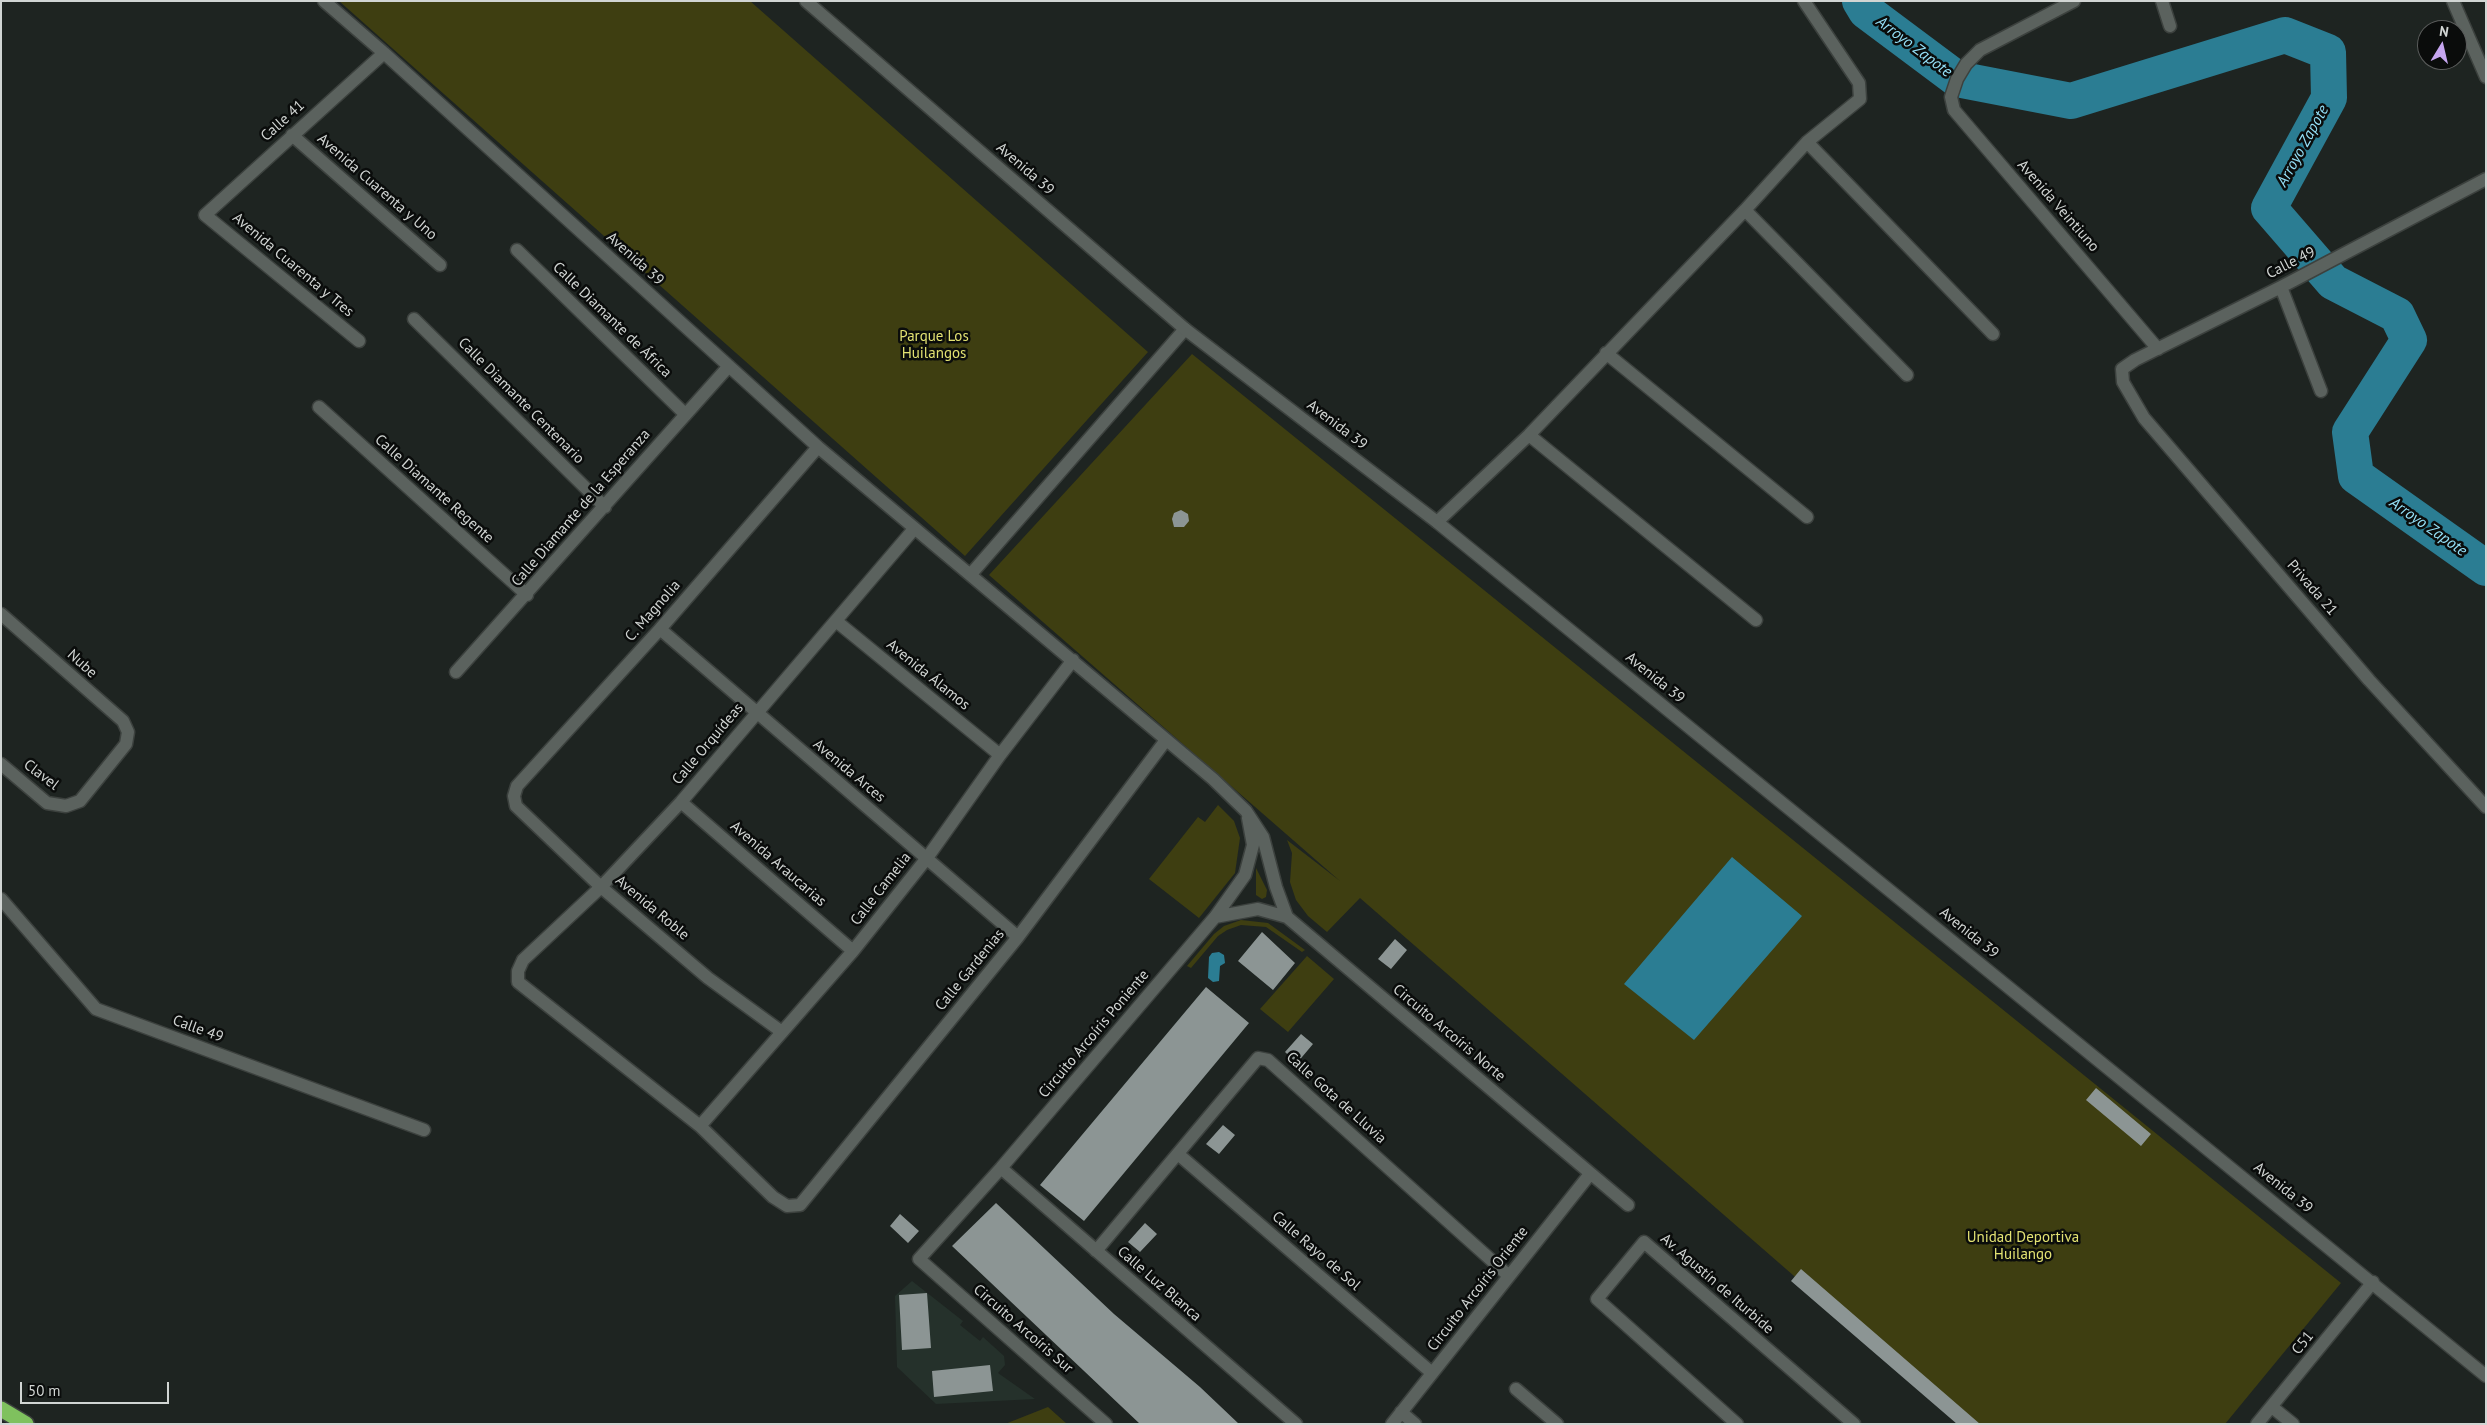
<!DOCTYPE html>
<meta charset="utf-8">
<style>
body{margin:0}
#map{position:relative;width:2487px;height:1425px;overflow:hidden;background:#1e2421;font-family:"PT Sans",sans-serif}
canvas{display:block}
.frame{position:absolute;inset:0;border:2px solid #d1d5d3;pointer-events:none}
.north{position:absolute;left:2417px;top:20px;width:50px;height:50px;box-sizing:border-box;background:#0a0c0b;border:1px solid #5a5c5b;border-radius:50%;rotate:9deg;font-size:14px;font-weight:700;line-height:20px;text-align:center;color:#d1d5d3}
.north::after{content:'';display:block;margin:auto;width:18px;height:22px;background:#c6a6f0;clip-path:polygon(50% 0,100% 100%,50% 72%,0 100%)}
.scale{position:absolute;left:20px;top:1382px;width:149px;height:22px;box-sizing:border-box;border:2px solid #d1d5d3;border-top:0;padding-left:6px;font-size:15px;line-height:18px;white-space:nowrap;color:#d1d5d3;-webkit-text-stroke:4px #0a0c0b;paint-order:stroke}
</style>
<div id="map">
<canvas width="2487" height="1425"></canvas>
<div class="frame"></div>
<div class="north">N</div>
<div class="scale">50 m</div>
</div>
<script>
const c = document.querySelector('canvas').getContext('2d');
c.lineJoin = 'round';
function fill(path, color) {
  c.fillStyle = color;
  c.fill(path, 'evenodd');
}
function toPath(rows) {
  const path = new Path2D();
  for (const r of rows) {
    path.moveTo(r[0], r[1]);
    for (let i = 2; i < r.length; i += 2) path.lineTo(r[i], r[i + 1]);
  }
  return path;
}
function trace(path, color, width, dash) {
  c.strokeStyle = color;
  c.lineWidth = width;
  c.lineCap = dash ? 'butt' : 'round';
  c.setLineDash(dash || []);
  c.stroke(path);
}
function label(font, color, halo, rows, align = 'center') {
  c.font = font + ' "PT Sans",sans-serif';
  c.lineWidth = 5;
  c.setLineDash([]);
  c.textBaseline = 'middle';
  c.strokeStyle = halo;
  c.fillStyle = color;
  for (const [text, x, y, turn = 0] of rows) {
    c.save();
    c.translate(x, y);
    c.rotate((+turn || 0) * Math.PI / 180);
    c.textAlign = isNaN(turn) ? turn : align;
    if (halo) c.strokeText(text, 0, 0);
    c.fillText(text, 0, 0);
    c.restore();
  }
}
const built = toPath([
 [912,1281,963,1321,960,1325,980,1341,983,1337,1004,1356,1005,1365,998,1373,1035,1399,936,1404,897,1367,895,1296]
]);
const green = toPath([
 [339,1,750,1,1148,352,965,556],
 [1192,354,2341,1283,2225,1424,1964,1424,1360,898,1327,932,1308,916,1296,900,1290,882,1292,853,1287,840,1340,881,989,575],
 [1218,805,1234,821,1240,838,1235,873,1199,918,1149,879,1198,817,1205,822],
 [1256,868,1267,890,1266,897,1262,899,1256,895],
 [1241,920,1268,923,1305,950,1302,952,1266,927,1241,925,1227,930,1218,936,1191,968,1187,966,1214,934,1224,926],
 [1307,956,1334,979,1288,1032,1260,1009],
 [1048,1407,1067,1424,1005,1424]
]);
const water = toPath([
 [1732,857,1802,916,1694,1040,1624,984],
 [1219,952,1224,955,1225,963,1220,966,1219,981,1213,982,1208,978,1209,957,1212,953]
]);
const river = toPath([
 [1860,1,1866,11,1957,79,2071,101,2285,35,2328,52,2329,98,2269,208,2333,282,2397,315,2409,340,2350,432,2356,476,2486,568]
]);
const building = toPath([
 [1181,510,1188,514,1189,521,1184,527,1174,527,1172,519,1174,513],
 [1262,932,1295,963,1273,990,1238,961],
 [1395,939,1407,950,1391,969,1378,959],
 [1206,987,1249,1023,1084,1221,1040,1185],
 [1301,1034,1313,1044,1297,1063,1285,1052],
 [2096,1088,2151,1134,2141,1146,2086,1100],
 [1223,1125,1235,1135,1219,1154,1206,1144],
 [996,1203,1114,1314,1200,1387,1239,1424,1140,1424,952,1246],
 [900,1214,919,1231,908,1243,890,1226],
 [1145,1223,1157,1234,1140,1252,1128,1242],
 [1801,1269,1980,1424,1957,1424,1791,1281],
 [927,1293,931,1348,902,1350,899,1295],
 [990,1365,993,1391,934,1397,932,1371]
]);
const minor = toPath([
 [324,1,384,53,818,447,1213,779,1246,811,1263,837,1276,887,1287,917,1628,1205],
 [2074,1,1980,50,1966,64,1957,79,1951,97,1954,110,2158,349],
 [2162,1,2170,26],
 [2453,1,2486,77],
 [292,135,440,265],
 [1807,142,1993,334],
 [2486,179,2281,287,2135,360,2122,369,2123,382,2144,418,2369,680,2486,807],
 [1745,210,1907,375],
 [517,250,685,414],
 [2281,287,2321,391],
 [414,319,605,507],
 [359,341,205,215,384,53],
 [1606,353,1807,517],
 [319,407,527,595],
 [1529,435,1756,620],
 [1437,522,1529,435,1745,210,1807,142,1860,99,1859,83,1804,1],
 [914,529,681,802,601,887,523,960,518,971,518,982,700,1126,773,1197,787,1206,800,1205,1018,937,1166,740],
 [971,574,1185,329],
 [1,614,123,721,128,732,126,744,80,801,66,806,47,803,1,764],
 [836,621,1000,755],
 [660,629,1018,937],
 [456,672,729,366],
 [681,802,853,951],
 [1,899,96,1009,424,1130],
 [1215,917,1258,909,1287,917],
 [782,1032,708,978,601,887,516,806,514,796,517,786,660,629,818,447],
 [700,1126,853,951,927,858,1000,755,1073,660],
 [1178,1154,1432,1373],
 [1001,1168,1296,1424],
 [1096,1251,1258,1058,1268,1060,1509,1276],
 [1516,1389,1557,1424],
 [2272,1407,2293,1424],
 [1401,1412,1415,1424],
 [1106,1424,919,1259,1001,1168,1215,917,1245,875,1253,845,1248,818],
 [1392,1424,1590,1174],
 [1737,1424,1597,1299,1644,1242,1854,1424],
 [2257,1424,2373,1282]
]);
const tertiary = toPath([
 [806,1,1185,329,1437,522,2486,1376]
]);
const motorway = toPath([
 [1,1409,26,1424]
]);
const streetNames = [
 ["Calle 41",283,121,-42],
 ["Avenida 39",1025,169,41],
 ["Avenida Cuarenta y Uno",377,187,41],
 ["Avenida Veintiuno",2058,206,49],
 ["Avenida 39",635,259,42],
 ["Calle 49",2291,263,-27],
 ["Avenida Cuarenta y Tres",293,265,40],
 ["Calle Diamante de África",612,320,44],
 ["Calle Diamante Centenario",521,401,45],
 ["Avenida 39",1337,425,37],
 ["Calle Diamante Regente",434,489,42],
 ["Calle Diamante de la Esperanza",581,508,-49],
 ["Privada 21",2312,588,49],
 ["C. Magnolia",653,611,-49],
 ["Nube",82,664,42],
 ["Avenida Álamos",928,675,39],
 ["Avenida 39",1655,678,39],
 ["Calle Orquídeas",708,744,-50],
 ["Avenida Arces",849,771,40],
 ["Clavel",41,775,37],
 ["Avenida Araucarias",778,864,41],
 ["Calle Camelia",881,889,-52],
 ["Avenida Roble",652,908,40],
 ["Avenida 39",1969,933,39],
 ["Calle Gardenias",970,970,-51],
 ["Calle 49",198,1029,20],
 ["Circuito Arcoíris Norte",1449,1033,40],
 ["Circuito Arcoíris Poniente",1094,1034,-50],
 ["Calle Gota de Lluvia",1336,1098,42],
 ["Avenida 39",2283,1188,39],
 ["Calle Rayo de Sol",1316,1251,41],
 ["Calle Luz Blanca",1159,1284,41],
 ["Av. Agustín de Iturbide",1717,1284,41],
 ["Circuito Arcoíris Oriente",1478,1289,-52],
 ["Circuito Arcoíris Sur",1023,1329,41],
 ["C51",2303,1343,-51]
];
const parkNames = [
 ["Parque Los",934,337],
 ["Huilangos",934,354],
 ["Unidad Deportiva",2023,1238],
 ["Huilango",2023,1255]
];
const waterNames = [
 ["Arroyo Zapote",1914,47,37],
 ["Arroyo Zapote",2303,146,-61],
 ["Arroyo Zapote",2428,527,35]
];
fill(built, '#25312b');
fill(green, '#3e3e11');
fill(water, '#2b7d93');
trace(river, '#2b7d93', 36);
fill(building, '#8c9594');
trace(minor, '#3c413e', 15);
trace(tertiary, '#3c413e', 15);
trace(motorway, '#3c413e', 18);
trace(minor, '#5b625e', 12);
trace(tertiary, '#5b625e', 12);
trace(motorway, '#7fc15e', 15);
label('15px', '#d1d5d3', '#0a0c0b', streetNames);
label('15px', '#e3e272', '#0a0c0b', parkNames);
label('italic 16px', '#94dff6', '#0a0c0b', waterNames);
</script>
